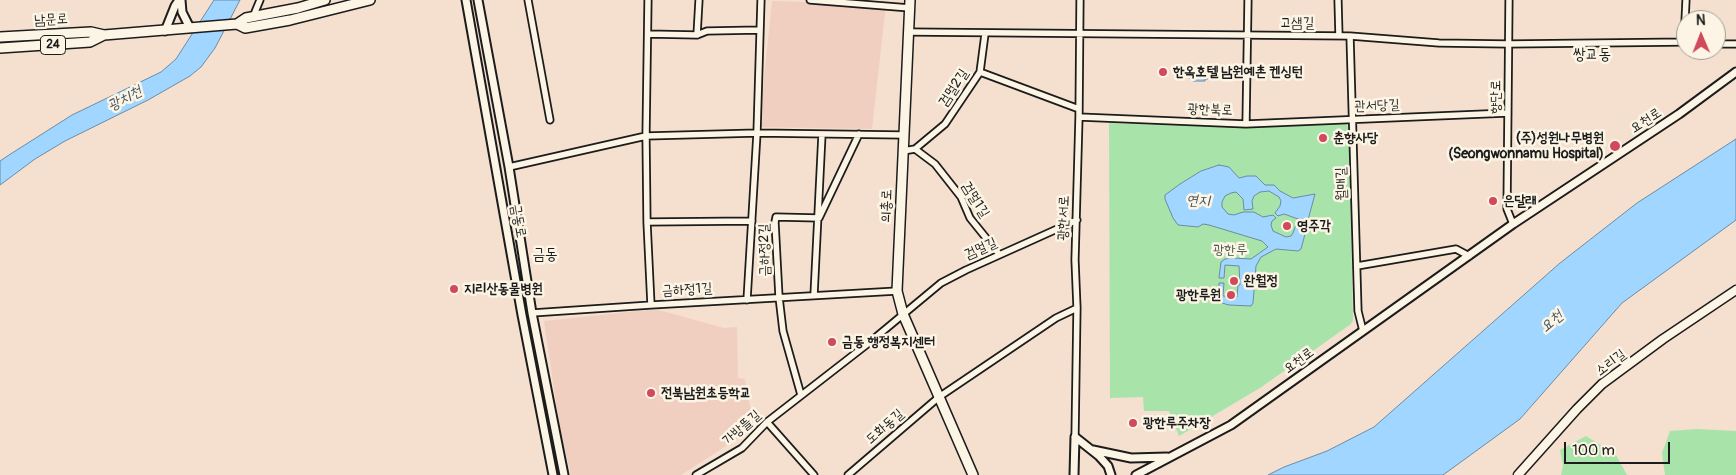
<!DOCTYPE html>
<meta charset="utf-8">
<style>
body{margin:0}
#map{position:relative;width:1736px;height:475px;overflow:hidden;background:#f5dfcf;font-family:Pangolin,sans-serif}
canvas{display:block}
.north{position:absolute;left:1676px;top:10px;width:50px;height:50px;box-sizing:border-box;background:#fcf5e5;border:1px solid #a29e95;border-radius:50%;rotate:359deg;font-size:14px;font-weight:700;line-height:20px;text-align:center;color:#1c1c1c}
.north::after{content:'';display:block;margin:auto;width:18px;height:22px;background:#d1495b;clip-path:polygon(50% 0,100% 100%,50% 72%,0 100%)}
.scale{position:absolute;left:1564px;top:442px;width:106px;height:22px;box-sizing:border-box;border:2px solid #1c1c1c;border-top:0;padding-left:6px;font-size:15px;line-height:18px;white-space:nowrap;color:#1c1c1c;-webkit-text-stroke:4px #fcf5e5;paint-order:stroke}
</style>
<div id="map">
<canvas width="1736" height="475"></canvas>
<div class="north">N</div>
<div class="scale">100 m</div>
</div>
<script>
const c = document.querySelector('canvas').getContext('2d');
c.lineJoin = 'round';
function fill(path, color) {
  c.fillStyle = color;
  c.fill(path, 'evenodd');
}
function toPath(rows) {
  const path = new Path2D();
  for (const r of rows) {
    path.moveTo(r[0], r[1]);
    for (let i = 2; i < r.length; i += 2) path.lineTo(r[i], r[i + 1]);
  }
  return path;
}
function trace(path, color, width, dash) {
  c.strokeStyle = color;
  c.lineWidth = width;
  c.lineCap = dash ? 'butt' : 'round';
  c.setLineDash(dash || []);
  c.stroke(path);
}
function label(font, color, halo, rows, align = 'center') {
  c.font = font + ' Pangolin,"Poor Story",sans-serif';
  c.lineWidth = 5;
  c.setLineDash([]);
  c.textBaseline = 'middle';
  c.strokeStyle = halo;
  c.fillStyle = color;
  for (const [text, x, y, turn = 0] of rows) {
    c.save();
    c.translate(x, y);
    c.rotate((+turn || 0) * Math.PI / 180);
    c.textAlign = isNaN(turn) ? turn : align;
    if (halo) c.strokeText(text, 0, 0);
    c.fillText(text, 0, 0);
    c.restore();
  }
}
const built = toPath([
 [772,1,886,4,872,129,759,127],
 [647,310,659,310,724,328,737,327,738,378,745,379,754,428,681,475,571,475,560,430,544,321]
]);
const green = toPath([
 [1109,123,1246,128,1346,124,1349,128,1353,320,1351,324,1260,388,1179,436,1169,411,1144,411,1143,397,1110,398],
 [1697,429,1736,431,1736,475,1665,475,1662,453,1670,431],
 [1586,436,1616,455,1627,475,1561,475,1563,466,1560,450]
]);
const water = toPath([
 [214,0,240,0,215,48,201,67,190,76,148,100,65,141,35,159,0,185,0,161,9,155,72,115,161,72,176,59,214,0],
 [1206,67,1209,67,1208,79,1205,79,1205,81,1193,81,1193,78,1189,78,1189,68,1192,68,1192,72,1206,72,1206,67],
 [1736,139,1736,220,1622,303,1520,419,1443,475,1268,475,1284,467,1327,451,1374,427,1560,263,1637,203,1736,139],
 [1219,165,1229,167,1239,178,1247,176,1256,176,1265,185,1274,185,1280,191,1293,198,1315,194,1308,220,1298,219,1284,214,1278,216,1275,213,1280,206,1281,201,1279,197,1269,191,1260,192,1254,196,1252,201,1253,209,1244,210,1243,199,1236,192,1231,193,1225,196,1222,202,1222,207,1228,214,1234,215,1243,212,1254,212,1263,217,1273,215,1276,218,1272,221,1271,225,1273,231,1286,237,1291,236,1293,233,1297,222,1308,223,1301,249,1298,251,1276,249,1261,257,1256,266,1253,303,1251,306,1229,305,1222,303,1219,299,1219,283,1224,283,1223,296,1237,297,1238,285,1240,285,1239,266,1225,265,1224,278,1219,278,1221,262,1225,259,1232,258,1251,259,1268,247,1262,241,1209,225,1203,224,1198,227,1178,225,1173,218,1165,199,1165,195,1180,184,1201,171,1219,165]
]);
const minor = toPath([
 [528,0,550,120],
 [648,0,646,136,647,222,651,305],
 [810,0,910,8],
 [1338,0,1339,36],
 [1509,0,1507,209,1513,224],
 [255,16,255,12,260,0],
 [909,32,1350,36,1439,43,1508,44,1686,42],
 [648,34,697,35,707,31,760,30],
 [697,35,699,0],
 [1350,36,1358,311,1363,331],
 [1684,42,1686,0],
 [1716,44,1736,44],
 [980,72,1079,109],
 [1079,117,1246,124,1248,0],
 [1246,124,1508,113],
 [915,149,945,124,980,72,985,34],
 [903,151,915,149,935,164,961,197,970,218,999,254],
 [509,167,646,136,757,133,903,135],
 [647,222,752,221],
 [1357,266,1456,249,1469,256],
 [814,295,822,134],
 [747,300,757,133,761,0],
 [532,313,651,305,897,291],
 [801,395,783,331,779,297,775,222,776,217,819,218,859,134],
 [767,422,814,475],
 [1075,437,1077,308,1075,260,1079,117,1080,0],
 [696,475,742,448,767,422,870,342,941,283,966,270,1077,220],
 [848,475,939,397,1056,318,1077,308]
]);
const tertiary = toPath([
 [181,0,182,12,190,28],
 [466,0,522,315,553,475],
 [478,0,509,167,532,313,564,475],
 [165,31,175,6,179,0],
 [1075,437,1099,456,1108,466,1111,475],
 [1093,450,1131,458,1167,457],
 [1074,475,1075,437],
 [1136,475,1231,425,1513,224,1679,114,1736,72]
]);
const secondary = toPath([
 [1518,475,1577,409,1602,384,1663,339,1736,290]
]);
const primary = toPath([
 [910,0,897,291,903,314,973,475],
 [237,24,245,28,290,20,370,0],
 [0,37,91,32,104,35,237,24,246,18,298,8,325,0],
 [0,48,90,42,104,35]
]);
const markers = [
 [1163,72,5,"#d1495b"],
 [1323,138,5,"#d1495b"],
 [1615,146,6,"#d1495b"],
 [1493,201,5,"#d1495b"],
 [1287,226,5,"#d1495b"],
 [1234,281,5,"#d1495b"],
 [454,289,5,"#d1495b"],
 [1231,295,5,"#d1495b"],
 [832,342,5,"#d1495b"],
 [651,393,5,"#d1495b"],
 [1133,423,5,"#d1495b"]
];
const shields = [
 [53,45,25]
];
const shieldNames = [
 ["24",53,45]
];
const streetNames = [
 ["남문로",51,20,-3],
 ["고샘길",1297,23],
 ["검멀2길",954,88,-57],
 ["향단로",1496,97,-90],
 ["관서당길",1377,106,-2],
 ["광한북로",1210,110,2],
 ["요천로",1646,121,-33],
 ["월매길",1342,184,-92],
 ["검멀1길",975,200,58],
 ["의총로",887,206,-88],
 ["광한서로",1064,218,-88],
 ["금동로",518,221,80],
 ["검멀길",981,249,-24],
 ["금하정2길",765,250,-91],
 ["금하정1길",687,290,-3],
 ["요천로",1299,361,-36],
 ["소리길",1611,363,-37],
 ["도화동길",885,427,-41],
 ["가방뜰길",742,428,-41]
];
const poiNames = [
 ["한옥호텔 남원예촌 켄싱턴",1173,72],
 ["춘향사당",1333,138],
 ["(주)성원나무병원",1604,138,"right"],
 ["(Seongwonnamu Hospital)",1604,154,"right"],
 ["은달래",1503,201],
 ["영주각",1297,226],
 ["완월정",1244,281],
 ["지리산동물병원",464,289],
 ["광한루원",1221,295,"right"],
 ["금동 행정복지센터",842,342],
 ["전북남원초등학교",661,393],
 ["광한루주차장",1143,423]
];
const parkNames = [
 ["광한루",1230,250]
];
const waterNames = [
 ["광치천",125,99,-28],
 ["연지",1198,201],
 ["요천",1552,322,-40]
];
const quarterNames = [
 ["쌍교동",1592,55],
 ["금동",545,255]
];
fill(built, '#f0cfc0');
fill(green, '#a8e4aa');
fill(water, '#a0d6ff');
trace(water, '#6b8ca4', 1);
trace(minor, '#1c1c1c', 9);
trace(tertiary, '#1c1c1c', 11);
trace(secondary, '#1c1c1c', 11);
trace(primary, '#1c1c1c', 12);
trace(minor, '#fcf5e5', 5.5);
trace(tertiary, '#fcf5e5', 7);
trace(secondary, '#fcf5e5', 8);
trace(primary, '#fcf5e5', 9);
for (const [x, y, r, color] of markers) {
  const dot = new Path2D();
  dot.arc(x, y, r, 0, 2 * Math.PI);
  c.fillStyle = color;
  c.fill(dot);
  trace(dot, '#fcf5e5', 2);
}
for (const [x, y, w] of shields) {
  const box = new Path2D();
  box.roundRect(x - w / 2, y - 9.5, w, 19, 4);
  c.fillStyle = '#fcf5e5';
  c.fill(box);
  trace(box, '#1c1c1c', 1);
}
label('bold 12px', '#1c1c1c', null, shieldNames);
label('14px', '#1c1c1c', '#fcf5e5', streetNames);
label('bold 14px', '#1c1c1c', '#fcf5e5', poiNames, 'left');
label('14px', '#465847', '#fcf5e5', parkNames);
label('italic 15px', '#445460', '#fcf5e5', waterNames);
label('16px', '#1c1c1c', '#fcf5e5', quarterNames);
</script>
